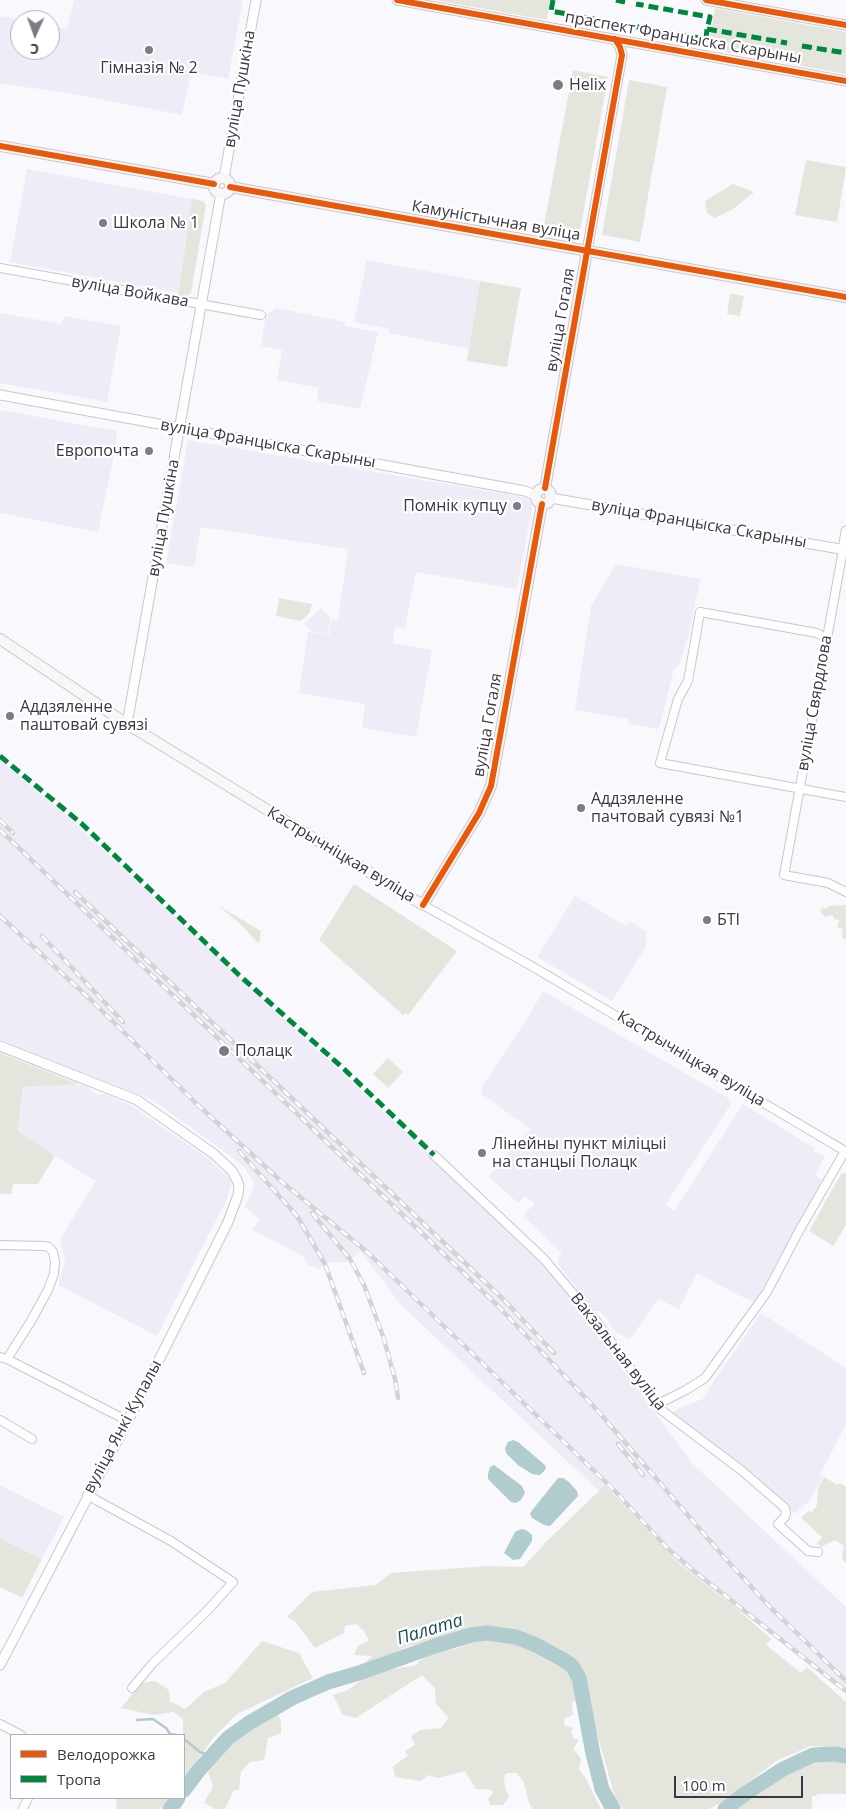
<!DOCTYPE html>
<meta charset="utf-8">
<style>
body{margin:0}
#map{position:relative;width:846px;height:1809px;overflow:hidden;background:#f9f8fc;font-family:"Open Sans",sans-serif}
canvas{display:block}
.legend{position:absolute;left:10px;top:1734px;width:175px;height:65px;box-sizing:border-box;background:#fff;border:1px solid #b1afb5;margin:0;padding:6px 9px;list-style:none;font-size:15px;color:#3b3745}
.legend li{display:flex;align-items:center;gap:10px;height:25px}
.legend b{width:25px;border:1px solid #b1afb5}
.north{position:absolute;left:10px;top:10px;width:50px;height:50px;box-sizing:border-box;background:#fff;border:1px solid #b1afb5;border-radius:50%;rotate:182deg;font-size:14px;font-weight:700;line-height:20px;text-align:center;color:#3b3745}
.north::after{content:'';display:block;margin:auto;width:18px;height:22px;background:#7e7b85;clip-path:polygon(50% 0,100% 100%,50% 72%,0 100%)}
.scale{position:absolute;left:674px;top:1776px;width:129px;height:22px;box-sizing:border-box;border:2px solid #3b3745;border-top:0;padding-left:6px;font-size:15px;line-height:18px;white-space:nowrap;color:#3b3745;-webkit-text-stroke:4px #fff;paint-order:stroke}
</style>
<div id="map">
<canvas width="846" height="1809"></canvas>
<ul class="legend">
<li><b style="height:6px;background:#e8590c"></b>Велодорожка</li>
<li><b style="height:6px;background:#00873e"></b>Тропа</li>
</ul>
<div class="north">С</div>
<div class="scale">100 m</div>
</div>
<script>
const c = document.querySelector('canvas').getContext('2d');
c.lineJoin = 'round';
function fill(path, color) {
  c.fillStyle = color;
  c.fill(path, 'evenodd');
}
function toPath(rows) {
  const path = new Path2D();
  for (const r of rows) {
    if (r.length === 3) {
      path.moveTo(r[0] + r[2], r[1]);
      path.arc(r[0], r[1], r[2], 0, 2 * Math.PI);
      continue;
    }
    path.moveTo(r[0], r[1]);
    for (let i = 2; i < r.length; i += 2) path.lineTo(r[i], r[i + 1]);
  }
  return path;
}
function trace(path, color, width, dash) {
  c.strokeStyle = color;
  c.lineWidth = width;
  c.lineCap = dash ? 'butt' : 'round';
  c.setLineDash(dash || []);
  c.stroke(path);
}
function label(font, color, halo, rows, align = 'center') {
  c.font = font + ' "Open Sans",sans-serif';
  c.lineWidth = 4.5;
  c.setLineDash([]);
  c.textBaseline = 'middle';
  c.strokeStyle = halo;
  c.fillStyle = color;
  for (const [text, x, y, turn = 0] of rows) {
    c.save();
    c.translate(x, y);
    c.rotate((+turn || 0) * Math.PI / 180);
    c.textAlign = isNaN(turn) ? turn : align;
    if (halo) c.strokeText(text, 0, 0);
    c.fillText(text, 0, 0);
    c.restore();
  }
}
const built = toPath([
 [74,0,243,0,228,79,191,72,182,115,56,91,0,84,0,16,22,20,20,20,20,50,50,50,50,25,67,29],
 [27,169,192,199,178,293,10,262],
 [367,260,480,281,469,349,389,333,389,329,354,322],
 [276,308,345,322,345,326,378,332,360,409,317,401,319,388,277,380,282,350,261,346,266,315],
 [0,313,62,324,64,316,121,326,107,402,0,383],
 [0,410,117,431,115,450,98,532,0,513],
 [188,440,528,498,531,502,532,508,517,589,416,572,405,628,395,627,393,643,432,650,416,737,362,728,365,704,299,693,308,632,329,635,331,620,338,620,348,549,201,527,194,567,166,563],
 [616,564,700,579,690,630,679,665,674,669,659,729,628,724,628,719,575,710,591,606],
 [321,608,330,617,328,634,312,632,304,624],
 [0,752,5,757,2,761,73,821,541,1259,693,1464,846,1607,846,1690,679,1564,606,1485,599,1491,401,1305,361,1252,345,1262,330,1262,319,1269,306,1264,304,1257,259,1233,251,1230,260,1220,245,1207,254,1187,254,1182,243,1166,229,1155,151,1099,0,1040],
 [575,896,626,926,629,921,647,932,645,948,612,1001,537,957],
 [543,991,728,1098,731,1104,666,1204,674,1211,743,1104,814,1148,813,1151,825,1156,815,1175,822,1180,755,1302,740,1296,697,1273,679,1309,658,1299,631,1338,628,1339,614,1330,609,1323,607,1318,599,1311,594,1311,558,1264,558,1257,562,1253,523,1216,535,1203,525,1196,518,1203,489,1177,497,1168,496,1167,530,1129,482,1094,482,1087,530,1014],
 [72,1084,87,1086,91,1091,97,1094,105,1094,132,1106,209,1159,232,1181,226,1201,157,1336,58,1285,65,1262,60,1239,96,1181,55,1156,18,1131,23,1087],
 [761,1313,846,1368,846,1424,820,1475,824,1477,809,1501,795,1514,744,1466,672,1414,678,1408,703,1399,715,1379],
 [0,1485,64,1517,42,1559,0,1538]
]);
const green = toPath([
 [434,0,550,0,547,20],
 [715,8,846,32,846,74,708,49],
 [573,70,608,77,580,231,544,225],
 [629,80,667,87,640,242,602,235],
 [806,160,846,167,837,222,795,215],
 [733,184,754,192,733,209,715,218,707,213,705,201],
 [192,199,203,201,206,205,191,293,186,296,178,295],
 [480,281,521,288,507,367,467,361],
 [730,294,744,296,740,316,727,314],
 [279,598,312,604,310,612,301,621,276,616],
 [354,884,457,951,408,1015,406,1013,403,1015,319,940],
 [846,905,846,939,845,940,842,937,843,929,837,927,839,920,834,919,833,915,825,917,820,911,822,908,825,909,830,906],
 [219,906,261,931,259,944,240,924],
 [0,1053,79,1084,23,1087,18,1131,55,1156,38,1184,13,1184,11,1194,0,1194],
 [388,1058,403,1072,388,1088,373,1074],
 [843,1173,846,1174,846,1225,833,1246,809,1231,841,1174],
 [824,1477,838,1485,839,1483,846,1487,846,1564,842,1559,844,1546,835,1540,821,1547,817,1543,822,1537,801,1518,808,1511,812,1512,817,1505,818,1489],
 [605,1485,679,1564,734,1606,771,1639,766,1645,801,1673,807,1667,846,1702,846,1748,811,1746,776,1761,742,1787,731,1797,709,1809,623,1809,616,1801,593,1720,585,1678,575,1660,553,1646,518,1632,486,1628,471,1630,409,1646,357,1670,354,1668,367,1661,372,1656,354,1655,358,1646,369,1641,364,1631,356,1624,345,1626,344,1633,315,1648,295,1621,287,1617,312,1592,376,1585,391,1573,488,1566,523,1567,546,1542],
 [0,1538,42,1559,22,1598,0,1587],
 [486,1639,507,1642,533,1650,561,1666,573,1680,580,1701,572,1702,573,1715,564,1719,565,1726,574,1728,571,1731,573,1738,579,1740,573,1749,581,1758,579,1770,585,1777,601,1809,532,1809,528,1800,524,1783,517,1773,507,1773,504,1776,505,1788,509,1797,503,1805,490,1805,488,1799,493,1793,492,1790,476,1789,465,1771,438,1778,428,1775,421,1781,395,1777,393,1766,408,1756,405,1751,415,1745,411,1736,420,1730,441,1728,449,1718,436,1704,435,1688,422,1675,356,1718,343,1715,333,1695,348,1690,372,1673,416,1665,420,1660,437,1651,455,1649,473,1642],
 [262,1641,299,1653,313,1678,237,1714,214,1737,184,1779,184,1735,180,1735,183,1734,183,1719,173,1712,154,1715,121,1708,141,1683,155,1681,169,1690,170,1701,185,1709,204,1692,225,1683],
 [278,1715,281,1721,281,1733,268,1738,264,1760,250,1762,241,1772,239,1790,234,1790,225,1809,215,1809,204,1803,213,1786,208,1772,226,1750,246,1733],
 [833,1759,846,1761,846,1794,819,1794,812,1797,812,1809,734,1809,786,1774,817,1760],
 [117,1798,169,1798,160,1809,116,1809]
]);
const water = toPath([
 [513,1440,518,1442,545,1465,546,1469,540,1475,532,1474,518,1465,506,1453,505,1448,508,1442],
 [494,1465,522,1486,525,1493,521,1500,516,1503,511,1502,488,1479,488,1474,490,1467],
 [558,1478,563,1478,569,1482,577,1491,578,1496,550,1526,544,1525,532,1518,530,1513],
 [521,1529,526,1530,532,1535,532,1541,520,1559,513,1560,504,1553,515,1532]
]);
const stream = toPath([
 [137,1720,153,1719,166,1728,170,1734,177,1735],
 [184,1739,200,1752,212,1756]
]);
const river = toPath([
 [184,1790,199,1770,228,1738,249,1723,292,1698,328,1682,359,1673,435,1646,471,1635,487,1633,516,1637,536,1645,562,1659,572,1666,579,1678,593,1754,602,1789,613,1809],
 [170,1809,178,1798],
 [725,1809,746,1793,783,1769,813,1755,835,1754,846,1756]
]);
const minor = toPath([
 [0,268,261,315],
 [843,550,784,875,828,883,846,892],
 [827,639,817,633,700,612,688,681,678,699,660,763,846,797],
 [423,905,535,968,845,1151,799,1231,767,1292,705,1378,686,1390,658,1404],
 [434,1155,544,1259,597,1322,660,1409,741,1470,785,1508,786,1513,785,1517,778,1524,808,1551,818,1552],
 [0,1245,44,1246,49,1247,53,1252,55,1261,54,1274,48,1290,31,1321,7,1359],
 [0,1357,7,1359,126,1420],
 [0,1420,32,1439],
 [87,1495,171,1541,233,1582,208,1610,153,1663,132,1688],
 [0,1724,21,1735],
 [23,1809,28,1798]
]);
const tertiary = toPath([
 [397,0,846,81],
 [706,0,846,25],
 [224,178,256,0],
 [587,251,622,55,620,47,615,39],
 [0,395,525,491,535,495],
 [551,498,846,550],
 [843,550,846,531],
 [127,724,221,193],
 [0,1046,137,1100,214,1154,232,1171,237,1180,239,1186,238,1195,228,1222,149,1380,0,1665]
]);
const secondary = toPath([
 [0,146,214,184],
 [222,186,8],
 [230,187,846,297],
 [545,488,587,251],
 [542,504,537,501,535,495,539,490,545,488],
 [542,504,548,503,551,498,550,492,545,488],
 [0,639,127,724,423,905,479,813,491,786,542,504]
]);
const rail = toPath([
 [0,820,13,833],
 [0,830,496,1304,598,1411,723,1556,769,1606,846,1681],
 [75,892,503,1299,554,1353],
 [0,916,91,1000,199,1106,282,1182,366,1251,615,1491,668,1549,694,1571,846,1691],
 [42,936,123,1022],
 [239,1151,297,1216,325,1264,364,1373],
 [312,1213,350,1259,364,1285,383,1336,395,1379,398,1398],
 [618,1444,643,1475]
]);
const quiet = toPath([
 [553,0,551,11,621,24],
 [616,0,625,2],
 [632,26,706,39,707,29,710,17,636,4],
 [707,29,787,43],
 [802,46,846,53],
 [0,756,82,824,239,975,344,1069,434,1155]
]);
const cycleway = toPath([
 [397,0,846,81],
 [706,0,846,25],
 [0,146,214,184],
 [230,187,846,297],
 [545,488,622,55,620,47,615,39],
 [423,905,479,813,491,786,542,504]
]);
const markers = [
 [149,50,5,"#7e7b85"],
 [558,85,6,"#7e7b85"],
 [103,223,5,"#7e7b85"],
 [149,451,5,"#7e7b85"],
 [517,506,5,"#7e7b85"],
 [10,716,5,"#7e7b85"],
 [581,808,5,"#7e7b85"],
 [707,920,5,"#7e7b85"],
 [224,1051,6,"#7e7b85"],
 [482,1153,5,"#7e7b85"]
];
const streetNames = [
 ["праспект Францыска Скарыны",683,38,10],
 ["вуліца Пушкіна",240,89,-80],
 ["Камуністычная вуліца",496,221,10],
 ["вуліца Войкава",130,292,10],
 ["вуліца Гогаля",561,320,-80],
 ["вуліца Францыска Скарыны",268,444,10],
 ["вуліца Пушкіна",164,518,-80],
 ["вуліца Францыска Скарыны",699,524,10],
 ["вуліца Свярдлова",815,703,-80],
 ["вуліца Гогаля",488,725,-80],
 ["Кастрычніцкая вуліца",341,855,31],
 ["Кастрычніцкая вуліца",691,1059,31],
 ["Вакзальная вуліца",618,1352,52],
 ["вуліца Янкі Купалы",123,1427,-62]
];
const poiNames = [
 ["Гімназія № 2",149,68,"center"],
 ["Helix",569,85],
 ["Школа № 1",113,223],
 ["Европочта",139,451,"right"],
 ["Помнік купцу",507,506,"right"],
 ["Аддзяленне",20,707],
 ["паштовай сувязі",20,725],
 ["Аддзяленне",591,799],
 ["пачтовай сувязі №1",591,817],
 ["БТІ",717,920],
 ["Полацк",235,1051],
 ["Лінейны пункт міліцыі",492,1144],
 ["на станцыі Полацк",492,1162]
];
const waterNames = [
 ["Палата",430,1630,-17]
];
fill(built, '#efecf7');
fill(green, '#e4e6dd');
fill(water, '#b0ccce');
trace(stream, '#b0ccce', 2.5);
trace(river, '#b0ccce', 15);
trace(minor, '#c9c6ce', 10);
trace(tertiary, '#c9c6ce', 11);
trace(secondary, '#c9c6ce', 12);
trace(minor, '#fefeff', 8);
trace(tertiary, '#fefeff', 9);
trace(secondary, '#f9f7f5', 10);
trace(rail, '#d3d3d4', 4.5);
trace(rail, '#fff', 2.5, [8]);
trace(quiet, '#00873e', 5, [10, 5]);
trace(cycleway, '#e8590c', 6);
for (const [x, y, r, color] of markers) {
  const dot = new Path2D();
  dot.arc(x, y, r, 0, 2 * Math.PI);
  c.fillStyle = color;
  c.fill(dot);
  trace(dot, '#fff', 2);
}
label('16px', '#3b3745', '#fff', streetNames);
label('16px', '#3b3745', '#fff', poiNames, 'left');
label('italic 18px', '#1a5356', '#fff', waterNames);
</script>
